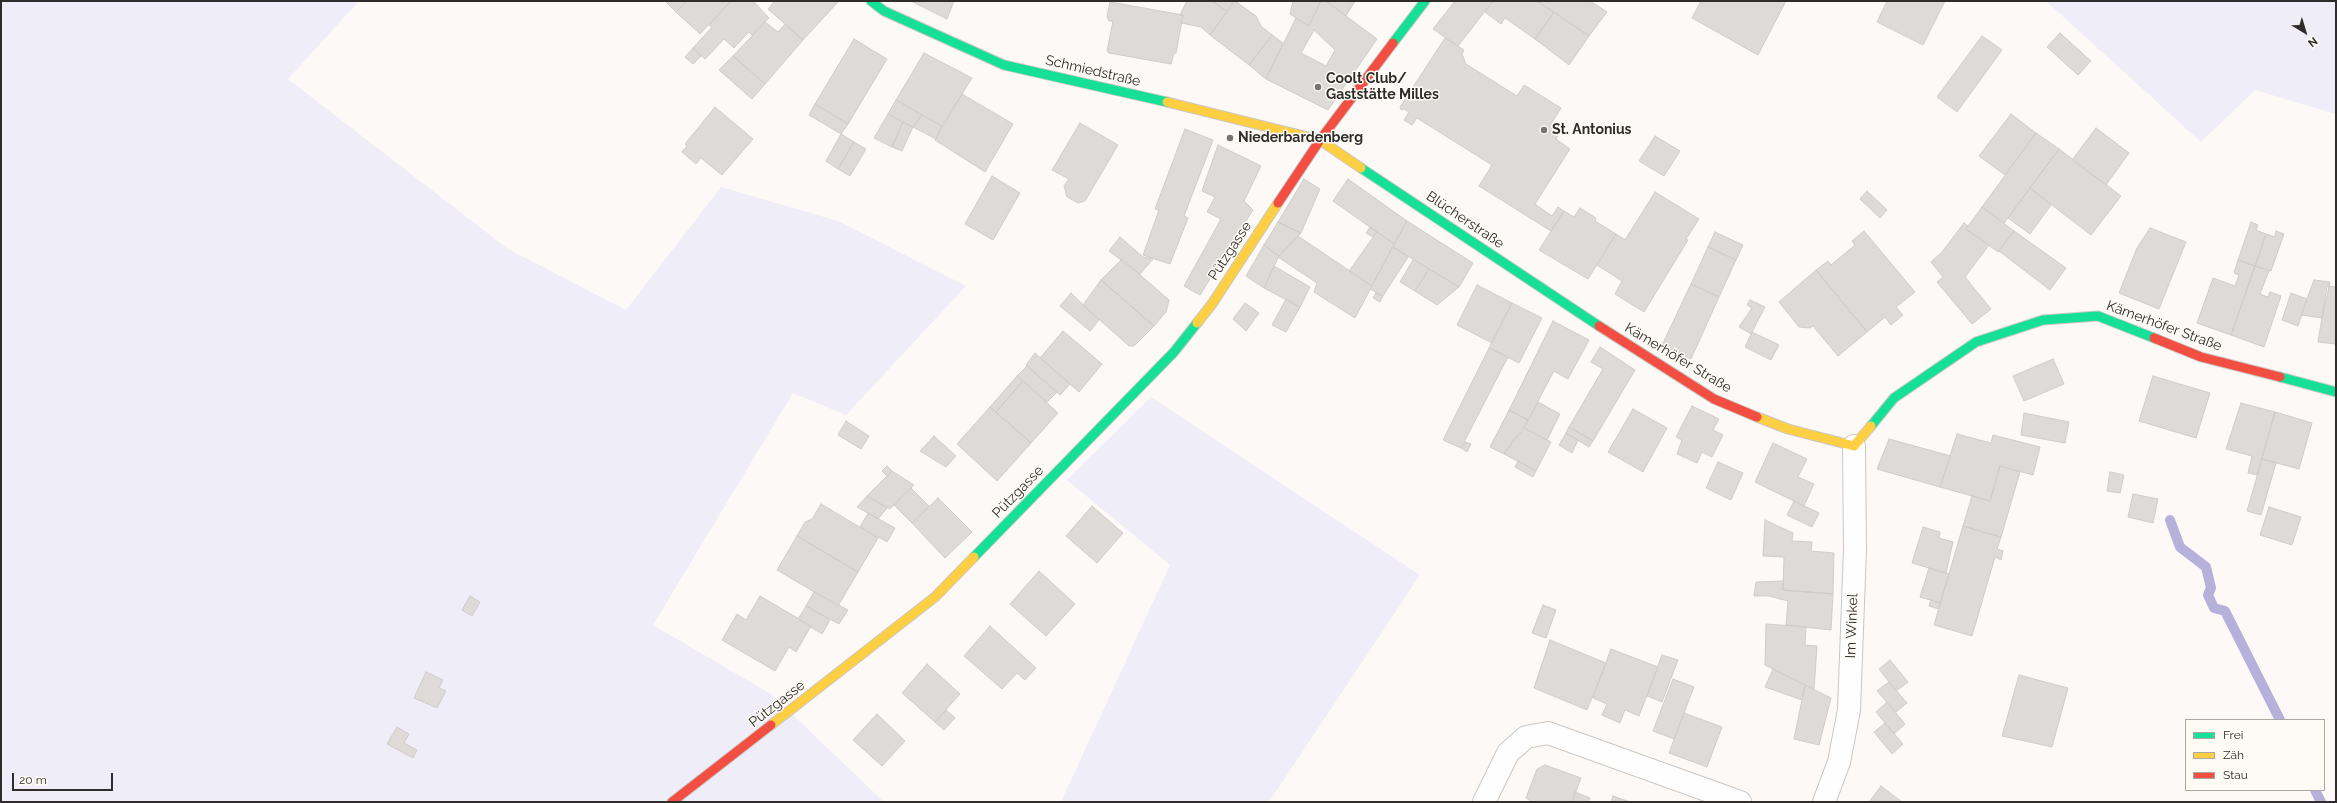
<!DOCTYPE html>
<meta charset="utf-8">
<style>
body{margin:0}
#map{position:relative;width:2337px;height:803px;overflow:hidden;background:#fcf9f6;font-family:Raleway,sans-serif}
canvas{display:block}
.frame{position:absolute;inset:0;border:2px solid #2f2d2b;pointer-events:none}
.legend{position:absolute;left:2185px;top:719px;width:140px;height:72px;box-sizing:border-box;background:#fefaf4;border:1px solid #aba8a4;margin:0;padding:5px 7px;list-style:none;font-size:12px;color:#2f2d2b}
.legend li{display:flex;align-items:center;gap:8px;height:20px}
.legend b{width:20px;border:1px solid #aba8a4}
.north{position:absolute;left:2285px;top:12px;width:40px;height:40px;-webkit-text-stroke:3px #fefaf4;paint-order:stroke;rotate:142deg;font-size:11px;font-weight:700;line-height:16px;text-align:center;color:#2f2d2b}
.north::after{content:'';display:block;margin:auto;width:14px;height:18px;background:#2f2d2b;clip-path:polygon(50% 0,100% 100%,50% 72%,0 100%)}
.scale{position:absolute;left:12px;top:773px;width:101px;height:18px;box-sizing:border-box;border:2px solid #2f2d2b;border-top:0;padding-left:5px;font-size:12px;line-height:14px;white-space:nowrap;color:#2f2d2b;-webkit-text-stroke:3px #fefaf4;paint-order:stroke}
</style>
<div id="map">
<canvas width="2337" height="803"></canvas>
<div class="frame"></div>
<ul class="legend">
<li><b style="height:5px;background:#16e098"></b>Frei</li>
<li><b style="height:5px;background:#ffcf43"></b>Zäh</li>
<li><b style="height:5px;background:#f24e42"></b>Stau</li>
</ul>
<div class="north">N</div>
<div class="scale">20 m</div>
</div>
<script>
const c = document.querySelector('canvas').getContext('2d');
c.lineJoin = 'round';
function fill(path, color) {
  c.fillStyle = color;
  c.fill(path, 'evenodd');
}
function toPath(rows) {
  const path = new Path2D();
  for (const r of rows) {
    path.moveTo(r[0], r[1]);
    for (let i = 2; i < r.length; i += 2) path.lineTo(r[i], r[i + 1]);
  }
  return path;
}
function trace(path, color, width, dash) {
  c.strokeStyle = color;
  c.lineWidth = width;
  c.lineCap = dash ? 'butt' : 'round';
  c.setLineDash(dash || []);
  c.stroke(path);
}
function label(font, color, halo, rows, align = 'center') {
  c.font = font + ' Raleway,sans-serif';
  c.lineWidth = 3;
  c.setLineDash([]);
  c.textBaseline = 'middle';
  c.strokeStyle = halo;
  c.fillStyle = color;
  for (const [text, x, y, turn = 0] of rows) {
    c.save();
    c.translate(x, y);
    c.rotate((+turn || 0) * Math.PI / 180);
    c.textAlign = isNaN(turn) ? turn : align;
    if (halo) c.strokeText(text, 0, 0);
    c.fillText(text, 0, 0);
    c.restore();
  }
}
const green = toPath([
 [1,1,359,1,288,79,508,249,626,310,721,187,838,221,966,286,846,415,793,393,653,625,771,694,884,802,1,802],
 [2046,1,2336,1,2336,114,2255,90,2201,142],
 [1151,397,1420,575,1269,802,1061,802,1170,565,1067,480]
]);
const stream = toPath([
 [2170,520,2180,547,2206,567,2211,588,2208,595,2214,608,2225,611,2280,720],
 [2315,790,2321,802]
]);
const building = toPath([
 [665,1,687,1,676,12,665,1],
 [687,1,731,1,700,34,676,12,687,1],
 [731,1,753,1,769,18,752,35,749,32,734,48,724,39,705,59,693,48,712,27,709,25,731,1],
 [775,1,837,1,838,2,803,40,768,9,775,1],
 [911,1,954,1,947,19,911,1],
 [1187,1,1212,1,1227,11,1210,35,1201,27,1181,23,1183,15,1180,15,1187,1],
 [1212,1,1234,1,1227,11,1212,1],
 [1235,1,1256,16,1261,26,1272,35,1249,65,1210,35,1235,1],
 [1293,1,1321,1,1309,26,1290,14,1293,1],
 [1321,1,1326,1,1377,39,1328,110,1266,79,1296,18,1309,26,1321,1],
 [1314,30,1335,50,1326,66,1301,53,1314,30],
 [1326,1,1355,1,1346,16,1326,1],
 [1455,1,1493,1,1458,46,1433,29,1455,1],
 [1493,1,1537,1,1554,12,1535,39,1505,18,1501,24,1485,12,1493,1],
 [1537,1,1590,1,1607,12,1589,36,1537,1],
 [1701,1,1786,1,1758,55,1692,18,1701,1],
 [1887,1,1945,1,1923,45,1877,22,1887,1],
 [1110,2,1183,15,1176,53,1174,53,1171,64,1109,53,1107,51,1113,21,1109,21,1107,16,1110,2],
 [1554,12,1589,36,1569,65,1535,39,1554,12],
 [765,22,778,32,785,24,803,40,765,84,733,56,765,22],
 [2060,33,2091,61,2078,75,2047,47,2060,33],
 [1272,35,1283,43,1266,79,1249,65,1272,35],
 [1982,36,2002,50,1957,112,1937,97,1982,36],
 [1445,38,1464,50,1462,54,1466,64,1517,96,1524,85,1561,108,1551,124,1561,130,1556,139,1570,149,1535,204,1552,216,1558,207,1564,211,1551,231,1479,186,1492,165,1417,118,1412,125,1404,120,1409,112,1404,109,1401,110,1400,107,1445,38],
 [854,39,887,59,848,124,815,104,854,39],
 [693,48,701,56,693,64,685,57,693,48],
 [924,53,972,78,942,126,896,100,924,53],
 [733,56,765,84,752,99,719,70,733,56],
 [962,94,1013,124,985,172,935,140,962,94],
 [896,100,922,115,913,127,888,114,896,100],
 [815,104,848,124,841,134,809,115,815,104],
 [715,107,753,139,722,175,701,158,696,164,682,152,687,146,685,144,715,107],
 [888,114,903,122,892,147,874,138,888,114],
 [2011,114,2036,133,2005,175,1979,156,2011,114],
 [922,115,942,126,936,139,913,127,922,115],
 [903,122,913,127,902,151,892,147,903,122],
 [1080,123,1118,145,1085,201,1078,203,1067,197,1064,186,1069,179,1052,170,1080,123],
 [2096,128,2129,153,2106,185,2072,160,2096,128],
 [1185,129,1213,140,1184,216,1188,218,1170,264,1143,255,1159,210,1155,209,1185,129],
 [2036,133,2059,149,2004,223,1982,207,2036,133],
 [841,134,854,142,838,169,826,161,841,134],
 [1655,136,1680,151,1664,176,1639,161,1655,136],
 [854,142,866,149,850,176,838,169,854,142],
 [1218,145,1261,166,1244,201,1253,210,1200,295,1184,286,1221,219,1207,212,1215,197,1202,191,1218,145],
 [2059,149,2121,196,2091,235,2030,188,2059,149],
 [992,176,1020,193,993,240,965,224,992,176],
 [1304,179,1320,189,1301,233,1278,222,1304,179],
 [1348,179,1407,221,1394,244,1333,201,1348,179],
 [2030,188,2051,205,2030,234,2008,218,2030,188],
 [1867,191,1887,210,1880,218,1860,199,1867,191],
 [1655,192,1699,219,1686,239,1688,240,1644,312,1615,294,1622,281,1597,265,1616,234,1625,240,1655,192],
 [1982,207,2014,231,1998,252,1966,229,1982,207],
 [1580,208,1596,218,1595,221,1616,234,1588,279,1539,250,1564,211,1574,217,1580,208],
 [1407,221,1473,263,1459,287,1393,247,1407,221],
 [1278,222,1301,233,1279,256,1264,245,1278,222],
 [2251,222,2258,225,2256,230,2266,234,2255,266,2238,260,2251,222],
 [1964,223,1968,226,1966,229,1989,245,1965,277,1991,309,1972,324,1937,282,1943,277,1931,262,1942,252,1964,223],
 [1370,227,1377,232,1373,237,1366,233,1370,227],
 [2150,228,2186,242,2159,309,2119,293,2137,248,2150,228],
 [1864,231,1915,292,1896,307,1903,315,1891,325,1885,317,1867,332,1816,270,1828,261,1831,265,1855,245,1852,241,1864,231],
 [2014,231,2066,268,2050,290,1999,251,2014,231],
 [2276,231,2284,234,2271,271,2255,266,2266,234,2275,237,2276,231],
 [1377,232,1394,244,1372,286,1349,271,1377,232],
 [1715,232,1743,245,1736,260,1708,247,1715,232],
 [1298,236,1372,286,1355,318,1314,292,1317,283,1278,257,1298,236],
 [1120,237,1143,257,1153,259,1140,274,1109,251,1120,237],
 [1264,245,1279,256,1264,288,1246,276,1264,245],
 [1393,247,1408,257,1383,296,1370,289,1393,247],
 [1708,247,1736,260,1719,297,1691,284,1708,247],
 [1122,259,1169,300,1166,312,1154,326,1101,280,1122,259],
 [1413,260,1429,269,1415,291,1400,282,1413,260],
 [2238,260,2255,266,2231,335,2197,323,2213,278,2235,286,2239,275,2234,273,2238,260],
 [1274,266,1310,287,1300,307,1264,288,1274,266],
 [2255,266,2269,271,2260,294,2268,297,2270,292,2281,296,2264,347,2231,335,2255,266],
 [1429,269,1459,287,1437,305,1415,291,1429,269],
 [1816,270,1867,332,1838,356,1813,326,1810,328,1799,327,1779,302,1816,270],
 [1101,280,1154,326,1134,346,1129,346,1083,305,1101,280],
 [2314,280,2330,282,2322,318,2301,315,2314,280],
 [1691,284,1719,297,1691,359,1662,345,1691,284],
 [1477,285,1512,303,1492,343,1457,325,1477,285],
 [2327,286,2336,287,2336,344,2318,342,2327,286],
 [1071,293,1099,320,1090,331,1060,306,1071,293],
 [1376,293,1383,296,1380,302,1373,298,1376,293],
 [2291,293,2307,299,2298,326,2282,320,2291,293],
 [1286,299,1300,307,1286,332,1272,325,1286,299],
 [1750,300,1765,307,1751,334,1739,327,1752,308,1747,305,1750,300],
 [1245,303,1259,313,1246,331,1233,319,1245,303],
 [1512,303,1542,318,1519,363,1489,348,1512,303],
 [1553,321,1589,340,1568,379,1554,371,1528,420,1509,410,1553,321],
 [1063,331,1102,364,1079,392,1040,358,1063,331],
 [1752,332,1779,345,1771,360,1745,347,1752,332],
 [1600,347,1635,370,1593,441,1569,427,1603,369,1591,362,1600,347],
 [1489,348,1508,357,1461,448,1443,440,1489,348],
 [1035,353,1070,384,1060,395,1026,365,1035,353],
 [2053,359,2064,384,2024,401,2013,376,2053,359],
 [1027,366,1057,392,1047,402,1017,376,1027,366],
 [1017,376,1023,381,996,412,990,407,1017,376],
 [2153,376,2210,393,2196,438,2139,421,2153,376],
 [1023,381,1058,413,1031,443,996,412,1023,381],
 [1538,402,1560,414,1547,440,1524,428,1538,402],
 [2241,403,2275,412,2257,475,2248,473,2252,456,2226,449,2241,403],
 [1692,406,1719,419,1713,430,1723,435,1712,457,1702,452,1697,463,1677,454,1682,440,1676,437,1692,406],
 [990,407,1031,443,997,481,957,444,990,407],
 [1633,409,1667,428,1643,472,1608,452,1633,409],
 [1509,410,1528,420,1504,454,1490,447,1509,410],
 [2275,412,2312,423,2299,469,2262,459,2275,412],
 [2024,413,2069,422,2065,443,2021,435,2024,413],
 [846,421,869,436,861,449,838,435,846,421],
 [1569,427,1593,441,1589,447,1566,433,1569,427],
 [1524,428,1551,442,1536,471,1504,454,1524,428],
 [1566,433,1578,440,1572,453,1559,445,1566,433],
 [1957,434,1991,443,1993,435,2040,447,2033,475,2000,466,1990,501,1940,487,1957,434],
 [934,436,956,456,946,467,920,451,934,436],
 [1889,439,1951,456,1940,487,1877,469,1889,439],
 [1465,442,1471,444,1467,452,1461,448,1465,442],
 [1773,443,1807,459,1798,477,1814,484,1804,506,1755,482,1773,443],
 [2262,459,2276,463,2261,515,2247,511,2262,459],
 [1518,461,1536,471,1533,477,1515,467,1518,461],
 [1718,462,1743,473,1731,500,1706,488,1718,462],
 [887,466,892,471,887,476,882,471,887,466],
 [2000,466,2020,472,2001,537,1963,526,1972,496,1990,501,2000,466],
 [892,471,914,485,890,509,867,496,892,471],
 [2110,472,2124,475,2120,493,2107,491,2110,472],
 [911,488,929,506,912,523,894,505,911,488],
 [2133,494,2158,499,2153,523,2128,517,2133,494],
 [867,496,887,508,878,519,857,507,867,496],
 [938,498,972,532,945,558,912,523,938,498],
 [1794,501,1819,513,1812,527,1787,515,1794,501],
 [821,504,878,538,858,572,797,536,805,522,812,519,821,504],
 [1092,506,1123,533,1097,563,1066,536,1092,506],
 [2269,507,2301,517,2292,545,2260,535,2269,507],
 [868,513,895,528,887,542,860,527,868,513],
 [1765,520,1793,533,1792,541,1812,542,1811,551,1834,553,1833,594,1783,590,1784,557,1763,556,1765,520],
 [1963,526,2001,537,1997,549,2003,551,2001,560,1995,557,1972,636,1934,625,1963,526],
 [1923,527,1940,532,1939,538,1953,542,1946,573,1912,563,1923,527],
 [797,536,858,572,838,606,777,570,797,536],
 [1929,568,1949,574,1940,603,1920,597,1929,568],
 [1039,571,1075,604,1046,636,1010,604,1039,571],
 [1783,581,1783,590,1833,594,1831,630,1786,625,1788,601,1769,596,1754,596,1756,582,1783,581],
 [814,592,848,610,839,624,806,606,814,592],
 [470,596,480,602,472,616,462,610,470,596],
 [760,596,811,626,796,652,789,647,775,671,722,640,737,614,746,620,760,596],
 [1931,600,1940,603,1939,609,1929,606,1931,600],
 [1543,605,1556,610,1546,638,1532,633,1543,605],
 [806,606,830,620,822,634,798,619,806,606],
 [1766,624,1806,627,1805,645,1817,646,1814,689,1765,665,1766,624],
 [990,626,1036,668,1025,680,1017,673,1002,689,964,656,990,626],
 [1550,640,1606,663,1587,710,1534,688,1550,640],
 [1611,649,1658,667,1639,716,1625,710,1620,723,1602,715,1607,704,1593,698,1611,649],
 [1662,655,1678,660,1662,702,1647,696,1662,655],
 [1890,660,1908,682,1896,691,1879,669,1890,660],
 [927,664,960,694,935,722,902,693,927,664],
 [1773,669,1805,685,1802,700,1765,687,1773,669],
 [426,672,443,680,439,688,446,691,437,708,414,698,426,672],
 [2019,675,2068,688,2052,747,2002,736,2019,675],
 [1673,679,1694,687,1674,739,1653,731,1673,679],
 [1889,682,1907,703,1896,712,1877,691,1889,682],
 [1805,685,1831,698,1819,745,1794,739,1805,685],
 [1887,702,1905,724,1894,734,1876,712,1887,702],
 [946,710,955,718,944,730,935,722,946,710],
 [1684,713,1722,727,1707,767,1669,753,1684,713],
 [877,714,905,741,882,766,853,740,877,714],
 [1885,723,1903,744,1892,754,1874,732,1885,723],
 [397,727,409,734,404,743,417,750,413,758,387,744,397,727],
 [1545,765,1581,778,1572,802,1533,802,1526,798,1537,769,1545,765],
 [1881,786,1902,802,1869,802,1881,786],
 [1575,792,1590,798,1588,802,1572,802,1575,792],
 [1613,796,1630,802,1611,802,1613,796]
]);
const street = toPath([
 [1484,802,1508,753,1526,737,1548,733,1740,802],
 [1824,802,1839,762,1849,710,1855,549,1854,446]
]);
const fast = toPath([
 [871,1,884,11,1004,65,1167,102],
 [1393,43,1425,1],
 [1361,168,1599,326],
 [2280,377,2336,392],
 [1871,426,1894,398,1976,342,2043,320,2098,316,2154,338],
 [974,557,1174,352,1197,323]
]);
const slow = toPath([
 [1167,102,1320,140,1361,168],
 [1197,323,1212,304,1278,203],
 [1757,417,1788,429,1854,446,1871,426],
 [771,725,935,597,974,557]
]);
const jam = toPath([
 [1278,203,1320,140,1393,43],
 [1599,326,1714,399,1757,417],
 [2154,338,2201,357,2280,377],
 [672,802,771,725]
]);
const markers = [
 [1318,87,4,"#777472"],
 [1544,130,4,"#777472"],
 [1230,138,4,"#777472"]
];
const streetNames = [
 ["Schmiedstraße",1093,71,13],
 ["Blücherstraße",1465,220,34],
 ["Pützgasse",1230,251,-57],
 ["Kämerhöfer Straße",2164,326,20],
 ["Kämerhöfer Straße",1678,358,31],
 ["Pützgasse",1018,492,-46],
 ["Im Winkel",1852,626,-88],
 ["Pützgasse",777,704,-38]
];
const poiNames = [
 ["Coolt Club/",1326,79],
 ["Gaststätte Milles",1326,95],
 ["St. Antonius",1552,130],
 ["Niederbardenberg",1238,138]
];
fill(green, '#efedf8');
trace(stream, '#b6b1db', 10);
fill(building, '#dddad8');
trace(building, '#cfcdcb', 1);
trace(street, '#c9c8c5', 24);
trace(fast, '#c9c8c5', 11);
trace(slow, '#c9c8c5', 11);
trace(jam, '#c9c8c5', 11);
trace(street, '#fffefe', 22);
trace(fast, '#16e098', 9);
trace(slow, '#ffcf43', 9);
trace(jam, '#f24e42', 9);
for (const [x, y, r, color] of markers) {
  const dot = new Path2D();
  dot.arc(x, y, r, 0, 2 * Math.PI);
  c.fillStyle = color;
  c.fill(dot);
  trace(dot, '#fefaf4', 1.5);
}
label('14px', '#2f2d2b', '#fefaf4', streetNames);
label('bold 14px', '#2f2d2b', '#fefaf4', poiNames, 'left');
</script>
